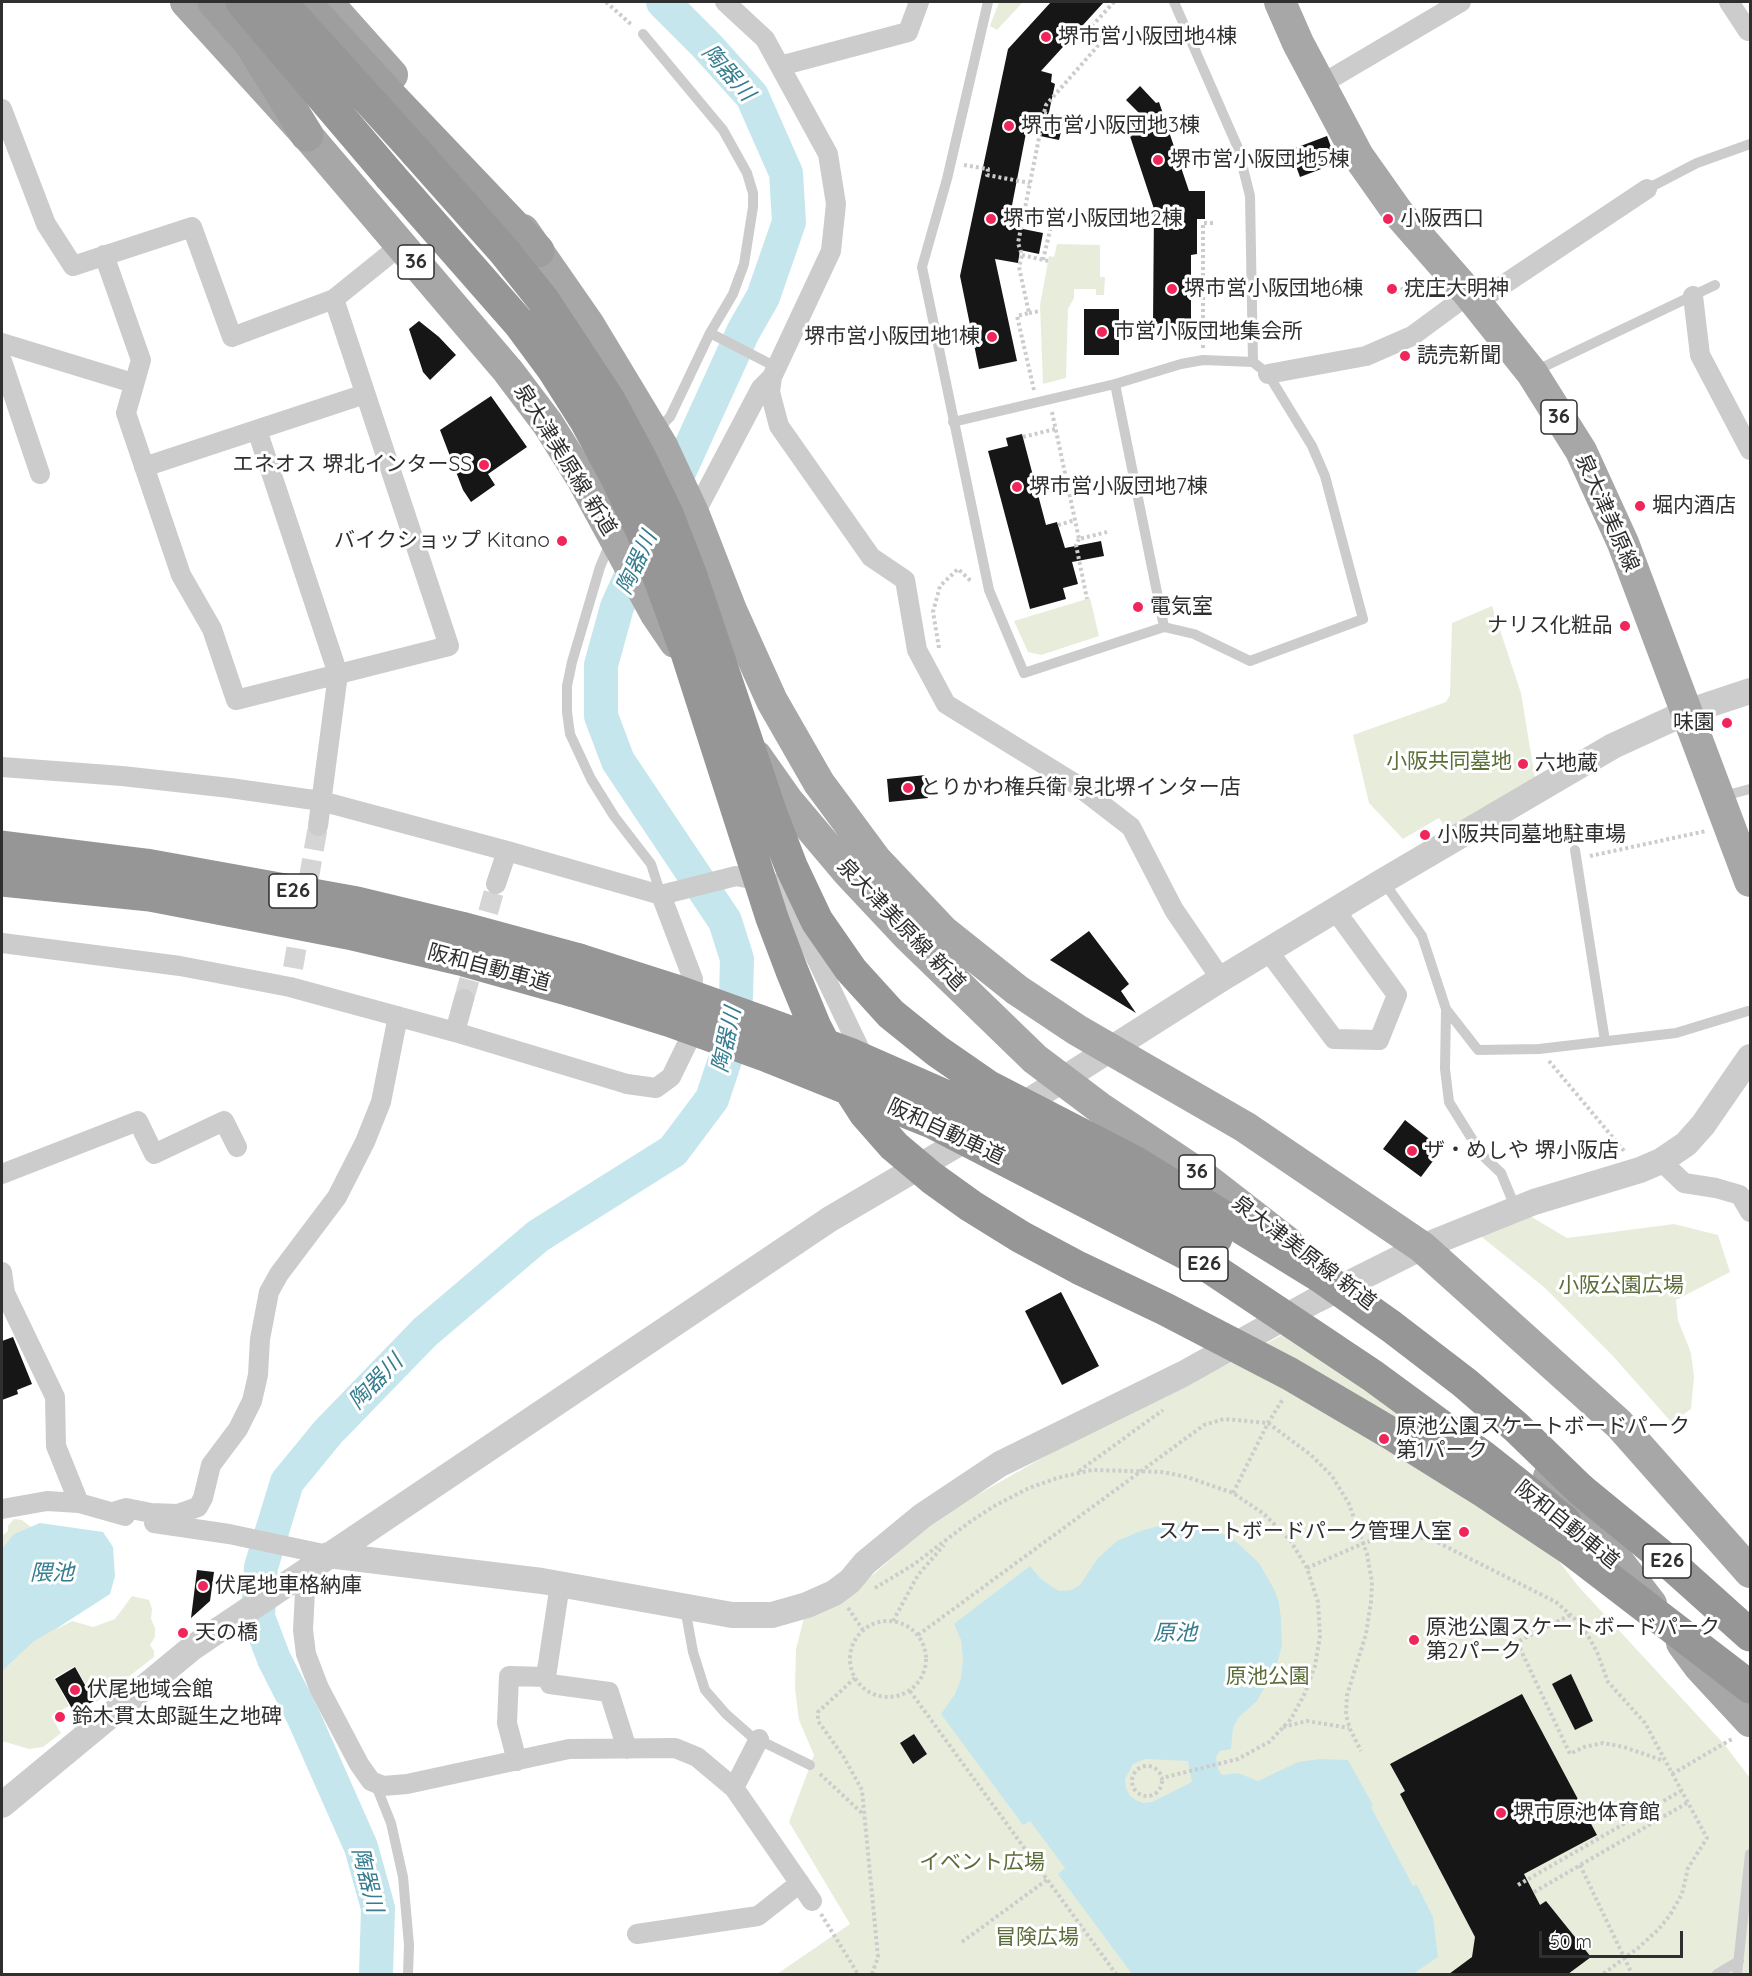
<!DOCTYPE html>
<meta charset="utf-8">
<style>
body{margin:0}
#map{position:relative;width:1752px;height:1976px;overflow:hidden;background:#fff;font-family:Quicksand,sans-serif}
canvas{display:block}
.frame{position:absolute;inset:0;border:3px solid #2f2f2f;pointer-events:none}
.scale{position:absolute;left:1539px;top:1931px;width:144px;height:27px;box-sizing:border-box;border:3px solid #2f2f2f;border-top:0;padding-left:8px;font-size:18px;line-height:21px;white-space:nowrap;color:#2f2f2f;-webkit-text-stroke:4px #fff;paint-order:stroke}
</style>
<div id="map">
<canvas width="1752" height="1976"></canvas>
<div class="frame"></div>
<div class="scale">50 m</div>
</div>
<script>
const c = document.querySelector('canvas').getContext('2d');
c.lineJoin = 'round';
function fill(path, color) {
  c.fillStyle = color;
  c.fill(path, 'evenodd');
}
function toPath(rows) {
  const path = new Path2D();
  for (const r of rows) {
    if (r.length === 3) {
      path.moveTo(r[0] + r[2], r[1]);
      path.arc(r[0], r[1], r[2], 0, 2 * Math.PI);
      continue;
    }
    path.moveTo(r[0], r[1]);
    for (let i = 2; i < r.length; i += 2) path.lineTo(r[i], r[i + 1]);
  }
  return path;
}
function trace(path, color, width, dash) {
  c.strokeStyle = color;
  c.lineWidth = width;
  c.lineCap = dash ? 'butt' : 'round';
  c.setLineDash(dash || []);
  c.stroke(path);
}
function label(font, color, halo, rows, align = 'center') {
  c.font = font + ' Quicksand,"Noto Sans JP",sans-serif';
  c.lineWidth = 6;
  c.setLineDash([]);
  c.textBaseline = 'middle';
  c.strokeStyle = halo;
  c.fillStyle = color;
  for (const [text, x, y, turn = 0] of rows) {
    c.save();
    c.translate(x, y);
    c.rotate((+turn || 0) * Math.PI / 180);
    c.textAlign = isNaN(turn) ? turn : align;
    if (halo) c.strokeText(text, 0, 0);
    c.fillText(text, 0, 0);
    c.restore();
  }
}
const green = toPath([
 [999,2,1023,2,997,30,990,26],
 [1057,244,1100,245,1100,277,1105,277,1104,295,1096,295,1096,289,1074,289,1074,298,1068,309,1066,378,1043,384,1040,305,1049,256,1054,257],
 [1090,598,1099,636,1041,655,1028,652,1014,621],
 [1492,606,1521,693,1535,778,1447,830,1439,818,1403,839,1369,803,1353,735,1446,702,1450,695,1452,623],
 [1530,1216,1567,1238,1674,1224,1718,1235,1730,1272,1676,1300,1678,1320,1691,1353,1694,1377,1691,1409,1672,1423,1612,1355,1544,1287,1478,1234],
 [1315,1317,1342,1335,1509,1496,1578,1586,1724,1744,1750,1778,1750,1974,777,1974,850,1924,789,1822,814,1755,799,1720,795,1689,796,1649,804,1618,858,1588,924,1530,970,1499,1049,1454,1238,1359],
 [14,1519,22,1520,31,1527,40,1523,62,1625,55,1630,72,1621,93,1627,115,1619,132,1596,149,1600,152,1609,151,1619,155,1628,155,1637,150,1645,154,1651,154,1657,96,1702,75,1666,54,1678,69,1706,51,1716,61,1733,43,1747,29,1749,2,1741,2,1536,8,1531,8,1526]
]);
const water = toPath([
 [40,1523,103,1532,113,1547,115,1576,110,1594,62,1625,34,1641,2,1671,2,1549,14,1534],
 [1168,1524,1195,1525,1221,1533,1234,1540,1259,1563,1274,1589,1279,1603,1281,1618,1282,1645,1278,1661,1271,1676,1257,1701,1238,1718,1233,1728,1231,1749,1220,1751,1216,1757,1218,1769,1222,1775,1238,1773,1258,1781,1298,1762,1320,1759,1348,1760,1373,1805,1371,1807,1413,1886,1417,1885,1433,1917,1438,1957,1413,1974,1132,1974,1058,1874,1065,1868,1030,1821,1023,1825,941,1714,955,1694,961,1679,963,1658,961,1640,954,1624,1030,1566,1040,1578,1048,1584,1059,1591,1071,1590,1080,1585,1098,1558,1117,1541,1143,1530],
 [1145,1759,1188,1761,1192,1782,1152,1802,1143,1803,1136,1800,1130,1796,1126,1788,1125,1779,1133,1764]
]);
const river = toPath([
 [663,2,706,45,752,96,786,173,789,222,763,297,743,332,666,501],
 [376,1974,378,1908,361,1847,303,1716,274,1659,258,1617,261,1567,287,1482,328,1432,425,1332,538,1236,673,1151,712,1099,727,1054,736,997,737,959,725,921,618,761,601,716,601,665,617,607,644,547]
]);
const building = toPath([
 [1051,2,1104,2,1041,71,1052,74,1051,82,1055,84,1048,117,1064,120,1059,140,1026,133,1008,226,1043,233,1039,254,1020,250,1018,263,995,259,1017,361,979,369,960,276,1008,49],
 [1140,86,1156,103,1159,102,1189,191,1205,191,1205,219,1197,219,1197,254,1191,255,1191,332,1176,332,1176,324,1153,324,1154,209,1125,121,1142,116,1126,100],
 [1327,136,1337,163,1300,177,1290,150],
 [1084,309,1119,309,1119,355,1084,355],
 [419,321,439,337,456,355,430,380,423,372,409,329],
 [491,396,527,447,488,474,495,485,471,502,463,490,440,430],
 [1022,434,1046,525,1057,522,1065,548,1101,541,1104,556,1072,562,1078,584,1063,588,1066,599,1030,609,988,451,1008,446,1006,438],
 [926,775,928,798,889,802,887,779],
 [1089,931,1129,984,1121,991,1136,1013,1050,960],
 [1405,1120,1442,1149,1421,1177,1383,1149],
 [1061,1292,1099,1366,1062,1385,1025,1311],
 [13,1337,32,1384,17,1390,18,1394,2,1400,2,1341],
 [197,1570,214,1572,210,1601,191,1618],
 [75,1667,94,1701,74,1712,55,1679],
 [1571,1674,1593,1721,1575,1730,1552,1684],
 [1522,1694,1597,1835,1524,1874,1540,1905,1546,1901,1591,1957,1568,1974,1449,1974,1472,1957,1475,1937,1400,1794,1405,1791,1390,1764],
 [914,1734,927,1754,913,1764,900,1743]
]);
const minorTunnel = toPath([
 [293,968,318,826],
 [464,999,496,884]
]);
const path = toPath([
 [606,2,633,26],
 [1044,113,1065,118,1076,129],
 [964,165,988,169,987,175,1030,183],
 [1022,255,1048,261],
 [1043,260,1053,218],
 [1392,289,1394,293,1425,279],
 [1029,313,1040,311],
 [1203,348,1203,223,1215,223],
 [1034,390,1017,316,1029,313,1019,267,1022,255,1018,243,1044,113,1046,105,1103,40,1090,28,1114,2],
 [1052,412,1079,539,1107,532],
 [1023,437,1055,429],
 [1058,525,1075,520],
 [1079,539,1076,545,1087,599],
 [939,648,933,612,940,586,958,569,972,582],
 [1529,821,1532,837,1570,829,1572,838],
 [1590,856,1706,831],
 [1549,1061,1625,1152],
 [1079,1471,1163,1410],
 [1233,1493,1268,1423,1283,1399],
 [1307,1568,1364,1543,1384,1537,1406,1535,1433,1540,1556,1602,1574,1618,1587,1634,1597,1652,1608,1682,1645,1723,1707,1838,1688,1868,1682,1894,1670,1915,1658,1930,1638,1948,1603,1974],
 [875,1588,913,1565,971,1521,996,1505,1029,1488,1057,1478,1092,1470,1163,1472,1187,1477,1233,1493,1264,1514,1290,1540,1307,1568,1318,1602,1320,1636,1315,1666,1305,1693,1291,1719,1269,1742,1238,1759,1162,1778],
 [848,1608,863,1630],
 [1570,1615,1517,1642,1570,1754,1584,1747,1603,1743,1624,1747,1664,1761],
 [888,1659,38],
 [893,1621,918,1575,944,1545],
 [918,1635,1204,1425,1224,1419,1268,1423,1311,1455,1332,1476,1349,1504,1367,1554,1372,1582,1371,1602,1366,1634,1347,1695,1346,1715,1350,1729,1361,1751],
 [855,1678,818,1712,818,1721,843,1756,862,1790,878,1957,872,1974],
 [910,1691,1116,1974],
 [1283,1727,1307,1721,1349,1728],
 [1147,1781,15],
 [820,1774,864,1815],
 [1672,1774,1732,1739],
 [1580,1865,1632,1974],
 [1518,1885,1681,1791],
 [1534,1892,1687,1803],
 [821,1914,858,1974],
 [962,1942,1048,1879]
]);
const service = toPath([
 [988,2,947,179,922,267,989,590,1024,673,1164,627,1194,634,1250,661,1363,619,1325,476,1312,446,1268,374,1253,362,1250,196,1238,148,1174,2],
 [643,34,723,130,747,173,753,193,753,207,744,264,733,294,710,333,670,417,657,430],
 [1647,189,1697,163,1750,144],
 [710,333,776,367],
 [1535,371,1715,285],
 [1115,384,1164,627],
 [953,422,1115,384,1181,364,1203,360,1253,362],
 [611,541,600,567,572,662,567,686,567,712,570,734,591,779,614,816,651,864,661,895],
 [1720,797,1750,789],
 [1575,850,1605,1041],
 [1383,881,1422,936,1446,1009,1445,1069,1449,1102,1482,1155,1501,1173,1516,1209],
 [1446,1009,1478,1050,1539,1049,1676,1033,1748,1011,1750,1011],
 [685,1608,693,1652,705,1690,726,1714,751,1736,810,1765],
 [375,1783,391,1823,403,1877,409,1945,408,1974],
 [1717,1974,1739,1961],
 [1737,1974,1750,1854]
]);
const minor = toPath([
 [725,2,765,39,828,154,836,204,831,251,772,377,770,392,779,426,871,557,905,580,917,650,946,704,1074,783,1131,827,1174,910,1221,979],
 [1729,2,1748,31],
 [780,66,908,32,919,2],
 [1320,85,1461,2],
 [2,109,46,224,73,266,192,227,232,337,334,299,401,245],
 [104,255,141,360,126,413,181,575,212,629,236,700,449,646,334,299],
 [1693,296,1700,355,1750,450],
 [1476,303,1647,189],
 [2,343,133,383],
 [2,361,40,474],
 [1268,374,1366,356,1412,336,1469,294],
 [257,430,338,674,318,826],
 [144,467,365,394],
 [694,515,761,388,772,377],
 [2,767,122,776,230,788,321,801,507,851,661,895,736,876,781,885,866,1062],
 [496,884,507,851],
 [2,943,180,966,290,987,455,1032,627,1084,656,1088,671,1077,689,1040,693,979,661,895],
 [1268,951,1334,1039,1379,1040,1397,995,1335,910],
 [455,1032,464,999],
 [1661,1161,1684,1183,1716,1188,1740,1195,1750,1212],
 [2,1174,138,1121,154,1154,224,1121,237,1147],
 [2,1272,5,1293,55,1397,56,1446,79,1503],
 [2,1509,47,1501,79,1503,125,1516],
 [113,1512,126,1508,151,1513,178,1514,198,1507,203,1498,211,1465,238,1429,252,1401,258,1375,260,1339,269,1292,279,1274,337,1197,365,1142,381,1102,398,1016],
 [154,1523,229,1534,328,1555],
 [306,1572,303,1630,306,1654,319,1688,359,1764,371,1781,383,1786,407,1784,569,1749,675,1748,697,1757,734,1788,812,1901],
 [560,1584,546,1677,550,1684,609,1692,627,1749],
 [517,1761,507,1723,509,1676,546,1677],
 [734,1788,759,1739],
 [637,1934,758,1916,800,1883]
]);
const tertiary = toPath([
 [1010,1113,1221,979,1383,881,1613,746,1687,712,1750,691],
 [328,1555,542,1581,732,1615,772,1615,807,1605,834,1593,850,1581,865,1563,922,1516,1000,1464,1183,1374,1316,1300,1422,1247,1534,1202,1640,1170,1661,1161,1686,1144,1703,1125,1750,1057],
 [2,1805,192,1648,220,1629,830,1219,978,1132]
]);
const primary = toPath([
 [186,2,307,135,508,371,548,424,583,480,656,614,675,642],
 [327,2,392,75],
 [1280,2,1298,43,1358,156,1399,214,1469,294,1532,373,1581,451,1623,543,1750,881],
 [523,230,589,325,662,446,694,515,731,610,772,701,819,783,876,860,943,931,1017,990,1077,1030,1245,1127,1422,1247,1619,1424,1750,1572],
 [756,756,787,800,847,871,908,936,1035,1059,1100,1108,1202,1176,1287,1242],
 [1549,1477,1571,1500,1651,1604],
 [1682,1643,1699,1666,1750,1721]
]);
const trunk = toPath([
 [214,2,251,44,307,135],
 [304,2,393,99,538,251]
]);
const motorway = toPath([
 [242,2,390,176],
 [280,2,416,152],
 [2,847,146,865,357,903,461,928,579,960],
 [2,880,150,895,348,933,464,960,571,990],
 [1581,1490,1664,1558,1750,1635]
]);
const motorwayBridge = toPath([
 [416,152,503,250,543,300,609,400,639,456,667,514,691,576,770,811,791,866,817,921,851,970,891,1014,937,1051,989,1087,1136,1163,1323,1278,1392,1327,1465,1383,1516,1427,1581,1490],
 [390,176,519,323,553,369,586,421,618,480,643,533,687,653,772,918,792,971,815,1027,838,1071,865,1113,894,1146,932,1178,971,1206,1021,1237,1079,1268,1165,1309,1290,1374,1392,1434,1485,1492,1569,1548,1750,1687],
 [579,960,676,991,765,1023,852,1055,943,1095,1069,1158,1216,1238],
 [571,990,671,1021,765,1055,934,1123,1199,1260,1373,1376,1482,1456,1565,1522]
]);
const markers = [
 [1046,37,6,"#f0265b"],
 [1009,126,6,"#f0265b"],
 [1158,160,6,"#f0265b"],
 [991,219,6,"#f0265b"],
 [1388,219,6,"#f0265b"],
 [1172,289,6,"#f0265b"],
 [1392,289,6,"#f0265b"],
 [1102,332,6,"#f0265b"],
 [992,337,6,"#f0265b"],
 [1405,356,6,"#f0265b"],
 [484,465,6,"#f0265b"],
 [1017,487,6,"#f0265b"],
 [1640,506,6,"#f0265b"],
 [562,541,6,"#f0265b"],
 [1138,607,6,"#f0265b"],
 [1625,626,6,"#f0265b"],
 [1727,723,6,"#f0265b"],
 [1523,764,6,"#f0265b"],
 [908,788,6,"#f0265b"],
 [1425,835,6,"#f0265b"],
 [1412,1151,6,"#f0265b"],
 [1384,1439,6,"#f0265b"],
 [1464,1532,6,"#f0265b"],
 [203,1586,6,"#f0265b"],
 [183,1633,6,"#f0265b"],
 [1414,1640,6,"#f0265b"],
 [75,1690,6,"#f0265b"],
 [60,1717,6,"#f0265b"],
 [1501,1813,6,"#f0265b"]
];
const shields = [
 [416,262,36],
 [1559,417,36],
 [293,891,48],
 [1197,1172,36],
 [1204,1264,48],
 [1667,1561,48]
];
const shieldNames = [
 ["36",416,262],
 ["36",1559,417],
 ["E26",293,891],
 ["36",1197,1172],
 ["E26",1204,1264],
 ["E26",1667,1561]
];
const poiNames = [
 ["堺市営小阪団地4棟",1058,37],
 ["堺市営小阪団地3棟",1021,126],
 ["堺市営小阪団地5棟",1170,160],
 ["堺市営小阪団地2棟",1003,219],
 ["小阪西口",1400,219],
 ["堺市営小阪団地6棟",1184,289],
 ["疣庄大明神",1404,289],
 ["市営小阪団地集会所",1114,332],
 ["堺市営小阪団地1棟",980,337,"right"],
 ["読売新聞",1417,356],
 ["エネオス 堺北インターSS",472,465,"right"],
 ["堺市営小阪団地7棟",1029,487],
 ["堀内酒店",1652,506],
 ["バイクショップ Kitano",550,541,"right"],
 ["電気室",1150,607],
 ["ナリス化粧品",1613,626,"right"],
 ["味園",1715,723,"right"],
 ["六地蔵",1535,764],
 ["とりかわ権兵衛 泉北堺インター店",920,788],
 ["小阪共同墓地駐車場",1437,835],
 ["ザ・めしや 堺小阪店",1424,1151],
 ["原池公園スケートボードパーク",1396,1427],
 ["第1パーク",1396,1451],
 ["スケートボードパーク管理人室",1452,1532,"right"],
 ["伏尾地車格納庫",215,1586],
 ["原池公園スケートボードパーク",1426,1628],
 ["第2パーク",1426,1652],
 ["天の橋",195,1633],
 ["伏尾地域会館",87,1690],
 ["鈴木貫太郎誕生之地碑",72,1717],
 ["堺市原池体育館",1513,1813]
];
const streetNames = [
 ["泉大津美原線 新道",565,460,58],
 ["泉大津美原線",1607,513,66],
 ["泉大津美原線 新道",901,925,46],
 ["阪和自動車道",489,968,15],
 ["阪和自動車道",946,1132,25],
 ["泉大津美原線 新道",1304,1253,37],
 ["阪和自動車道",1567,1525,39]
];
const parkNames = [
 ["小阪共同墓地",1449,762],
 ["小阪公園広場",1621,1286],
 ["原池公園",1268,1677],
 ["イベント広場",982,1863],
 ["冒険広場",1037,1938]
];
const waterNames = [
 ["陶器川",728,73,49],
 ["陶器川",637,563,-65],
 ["陶器川",727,1040,-78],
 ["陶器川",376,1382,-46],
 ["隈池",52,1573],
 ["原池",1175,1633],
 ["陶器川",367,1880,76]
];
fill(green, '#e8eddb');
fill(water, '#c6e6ee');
trace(river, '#c6e6ee', 34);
fill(building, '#161616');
trace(minorTunnel, '#d5d5d5', 20, [20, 10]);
trace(path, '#ccc', 4, [3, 3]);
trace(service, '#ccc', 10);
trace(minor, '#ccc', 20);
trace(tertiary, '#ccc', 26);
trace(primary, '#a7a7a7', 32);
trace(trunk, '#9e9e9e', 33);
trace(motorway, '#969696', 33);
trace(motorwayBridge, '#969696', 33);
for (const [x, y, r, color] of markers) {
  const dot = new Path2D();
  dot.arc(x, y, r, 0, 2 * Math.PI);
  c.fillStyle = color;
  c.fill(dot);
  trace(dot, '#fff', 2);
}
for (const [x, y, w] of shields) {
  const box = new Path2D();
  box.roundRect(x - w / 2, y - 17, w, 34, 4.5);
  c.fillStyle = '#fff';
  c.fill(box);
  trace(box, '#2f2f2f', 1.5);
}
label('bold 20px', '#2f2f2f', null, shieldNames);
label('21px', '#2f2f2f', '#fff', poiNames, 'left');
label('21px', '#2f2f2f', '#fff', streetNames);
label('21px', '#5b6d39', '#fff', parkNames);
label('italic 22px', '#357d8f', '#fff', waterNames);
</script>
